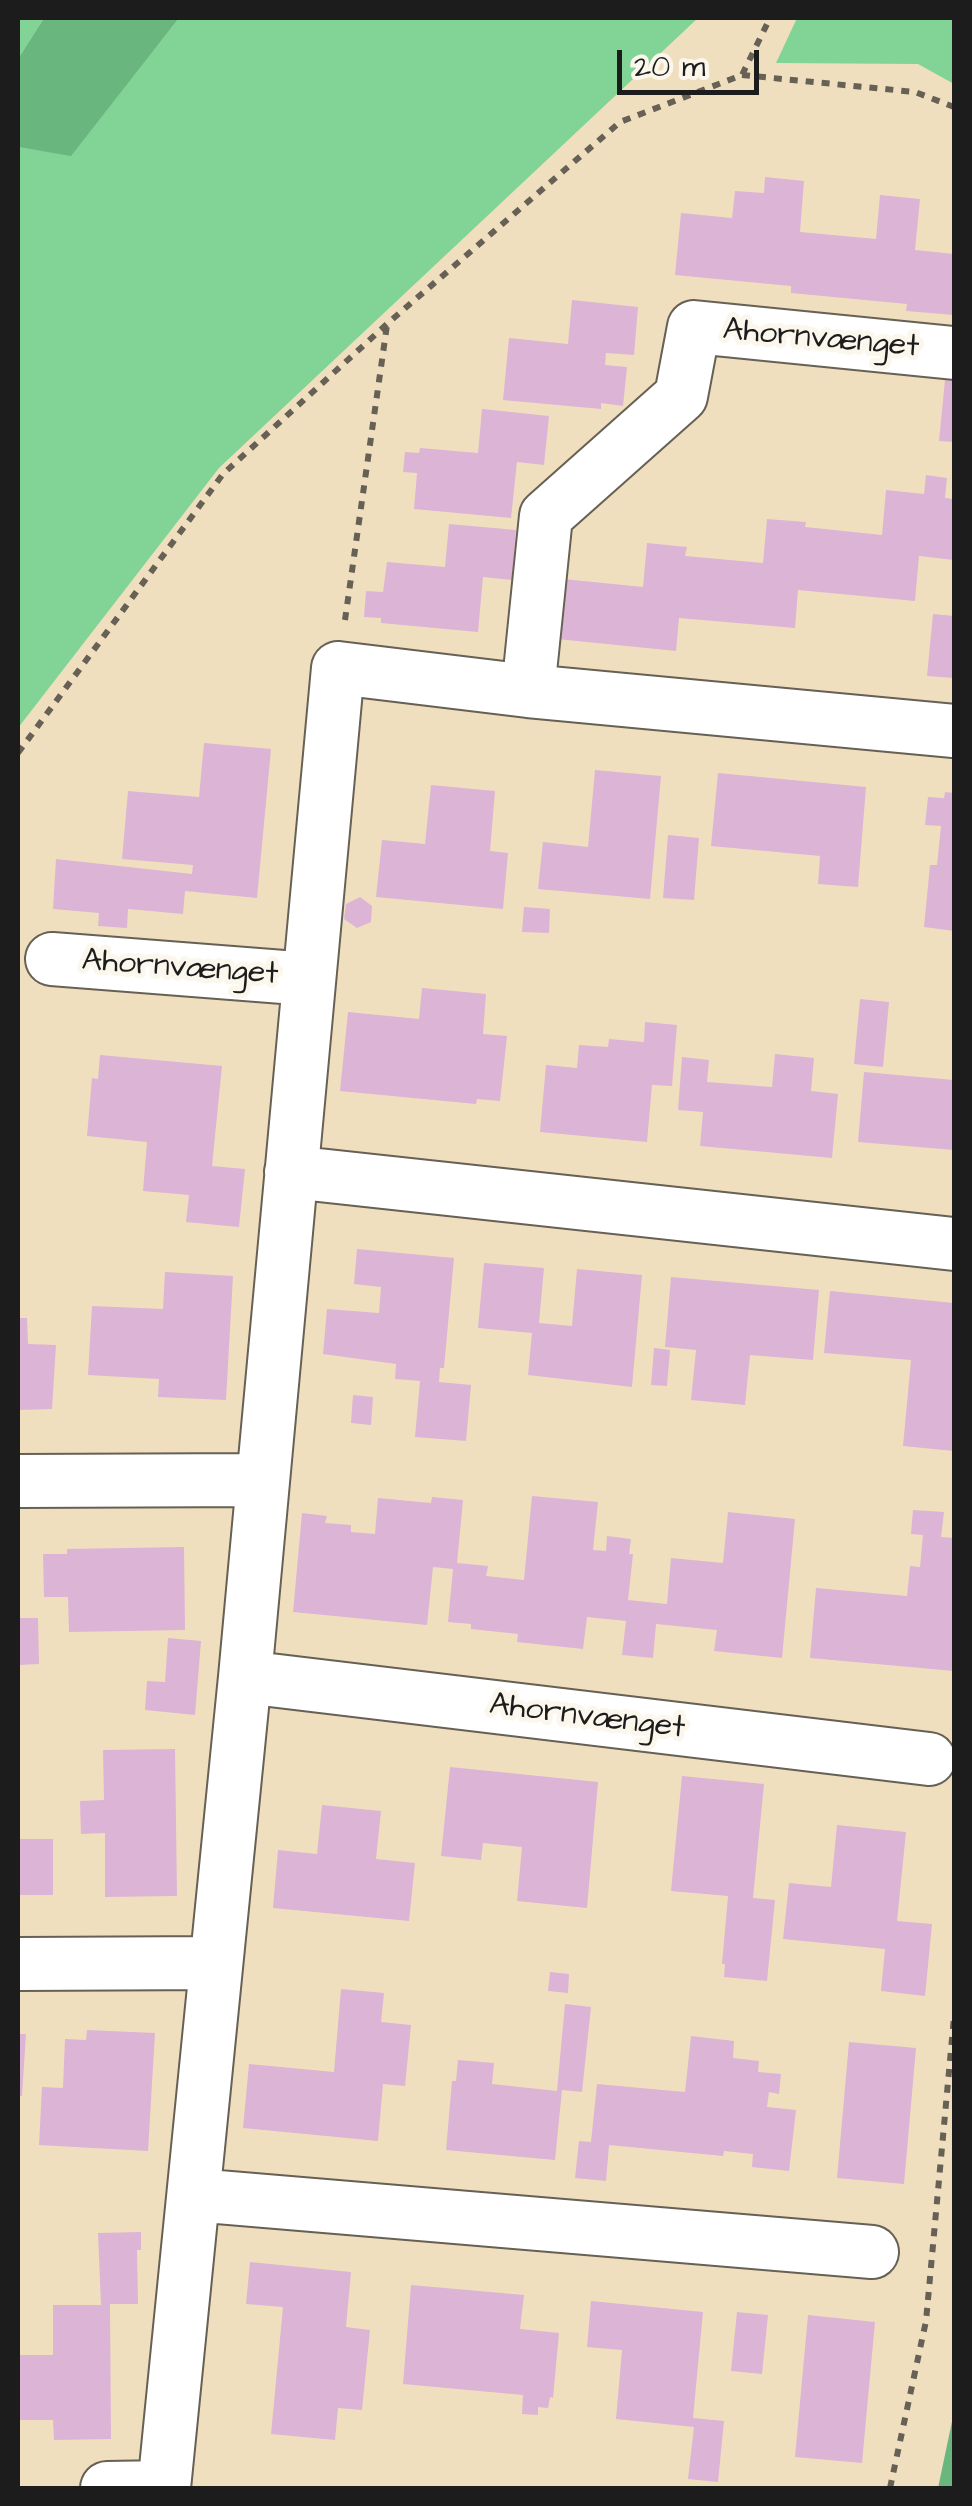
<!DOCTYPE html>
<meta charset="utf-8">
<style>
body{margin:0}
#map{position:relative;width:972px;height:2506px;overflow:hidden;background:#f0dfbf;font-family:"Architects Daughter",sans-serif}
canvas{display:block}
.frame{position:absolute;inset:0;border:20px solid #1c1c1c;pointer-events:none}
.scale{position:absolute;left:617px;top:50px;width:142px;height:45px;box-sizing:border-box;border:5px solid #1c1c1c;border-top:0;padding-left:12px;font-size:30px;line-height:35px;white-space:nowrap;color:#1c1c1c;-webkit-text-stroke:8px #fbf7ec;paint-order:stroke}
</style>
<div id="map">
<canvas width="972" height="2506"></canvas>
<div class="frame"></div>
<div class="scale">20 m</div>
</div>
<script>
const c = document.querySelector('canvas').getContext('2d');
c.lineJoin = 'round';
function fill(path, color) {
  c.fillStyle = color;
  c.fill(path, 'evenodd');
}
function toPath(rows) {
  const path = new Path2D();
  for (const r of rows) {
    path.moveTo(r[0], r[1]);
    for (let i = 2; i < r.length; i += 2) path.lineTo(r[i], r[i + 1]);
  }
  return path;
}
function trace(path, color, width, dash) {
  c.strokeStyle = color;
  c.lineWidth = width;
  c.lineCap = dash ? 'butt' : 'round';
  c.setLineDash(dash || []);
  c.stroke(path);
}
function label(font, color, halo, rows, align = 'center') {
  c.font = font + ' "Architects Daughter",sans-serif';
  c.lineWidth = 10;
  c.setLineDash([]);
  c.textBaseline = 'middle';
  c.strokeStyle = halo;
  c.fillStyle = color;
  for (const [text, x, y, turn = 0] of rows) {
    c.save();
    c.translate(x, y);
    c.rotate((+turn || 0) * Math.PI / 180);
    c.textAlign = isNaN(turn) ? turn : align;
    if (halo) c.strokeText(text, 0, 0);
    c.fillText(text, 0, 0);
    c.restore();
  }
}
const green = toPath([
 [18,18,44,18,18,59],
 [179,18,698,18,219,468,18,728,18,147,71,155],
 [797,18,954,18,954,84,918,64,776,63]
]);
const forest = toPath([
 [44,18,179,18,71,156,18,147,18,59],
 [954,2409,954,2488,938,2488,954,2412]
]);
const building = toPath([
 [765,177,804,181,800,232,876,239,880,195,920,199,915,250,954,254,954,315,906,311,907,304,791,293,791,286,675,275,681,213,732,218,735,191,764,193],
 [572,300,638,307,634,355,606,353,605,365,627,367,623,406,601,403,601,409,503,400,509,338,568,344],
 [945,380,954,381,954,442,939,441],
 [482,409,549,416,544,465,517,462,511,518,414,509,417,473,403,472,405,452,419,453,420,448,478,453],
 [926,475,947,478,945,498,954,499,954,560,919,556,915,601,798,590,795,628,679,618,676,651,557,639,563,579,643,587,647,543,687,547,685,556,763,563,767,519,806,522,805,527,882,535,886,490,924,494],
 [449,524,516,530,512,580,483,577,478,632,381,623,381,618,364,617,366,591,383,592,387,562,445,567],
 [933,614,954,616,954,678,927,676],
 [204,743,271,749,257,898,185,891,183,914,128,909,127,928,98,926,99,913,53,909,56,859,192,874,193,865,122,859,128,791,199,797],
 [595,770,661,776,650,899,538,889,543,842,588,847],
 [718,773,866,787,858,887,818,884,820,856,711,846],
 [431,785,495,791,490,851,508,853,503,909,376,897,382,840,425,844],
 [945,792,954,793,954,931,924,927,930,865,937,865,941,826,925,825,928,797,944,798],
 [668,835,699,838,694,900,663,898],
 [360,897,372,906,371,922,357,928,344,919,346,904],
 [524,907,550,909,549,933,522,932],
 [422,988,486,994,483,1034,507,1036,500,1101,477,1099,476,1104,340,1091,348,1012,419,1019],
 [860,999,889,1002,883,1067,854,1064],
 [645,1022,677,1025,672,1086,652,1085,647,1142,540,1132,546,1065,577,1068,579,1045,608,1047,609,1039,644,1042],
 [775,1054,814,1058,811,1091,838,1094,832,1158,700,1146,703,1112,678,1110,682,1057,709,1060,707,1082,772,1087],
 [100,1055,222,1066,212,1166,245,1169,239,1227,186,1222,189,1195,143,1191,147,1142,87,1136,92,1078,98,1079],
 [864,1072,954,1080,954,1150,858,1142],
 [357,1249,454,1258,444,1368,440,1368,439,1382,471,1385,466,1441,415,1437,420,1381,395,1379,396,1364,323,1354,327,1309,379,1313,381,1287,354,1284],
 [484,1263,544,1268,539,1323,572,1326,577,1269,642,1275,632,1387,528,1375,532,1333,478,1328],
 [165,1272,233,1276,226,1400,158,1397,159,1379,88,1375,92,1306,163,1309],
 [671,1277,819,1290,813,1360,750,1355,745,1405,691,1400,696,1350,665,1347],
 [830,1291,954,1303,954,1451,903,1446,911,1360,824,1353],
 [18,1318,27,1318,28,1344,56,1345,52,1409,18,1410],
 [654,1348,670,1350,667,1386,651,1385],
 [353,1395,373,1397,371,1425,351,1423],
 [532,1496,598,1502,593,1550,606,1551,607,1536,631,1539,629,1554,633,1554,628,1600,667,1604,671,1558,723,1563,728,1512,795,1519,782,1658,714,1651,717,1630,656,1624,653,1658,622,1655,626,1621,587,1617,583,1649,517,1642,518,1634,471,1629,471,1624,448,1622,453,1569,433,1567,427,1625,293,1612,302,1513,327,1516,325,1523,351,1525,351,1532,375,1534,378,1498,431,1503,432,1497,463,1500,457,1563,488,1566,486,1576,524,1580],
 [913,1510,944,1512,941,1537,954,1538,954,1671,810,1658,816,1588,907,1596,910,1566,920,1567,923,1535,911,1534],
 [184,1547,185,1630,69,1632,68,1597,44,1597,43,1554,67,1554,67,1549],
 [18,1618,38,1618,39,1664,18,1665],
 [168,1638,201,1641,195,1715,145,1710,147,1681,165,1682],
 [175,1749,177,1896,105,1897,105,1833,81,1834,80,1801,104,1800,103,1750],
 [450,1767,598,1782,587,1908,517,1901,522,1847,483,1843,481,1860,441,1856],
 [682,1776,764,1784,753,1898,775,1900,767,1981,724,1977,725,1964,722,1964,728,1896,671,1891],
 [322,1805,381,1811,376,1859,415,1863,409,1921,273,1908,278,1850,317,1854],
 [837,1825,906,1832,897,1921,932,1924,925,1996,881,1991,885,1949,783,1939,789,1883,831,1887],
 [18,1839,53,1839,53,1895,18,1895],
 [550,1972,569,1974,568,1993,548,1991],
 [341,1989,384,1993,381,2022,411,2025,405,2086,383,2084,378,2141,243,2128,249,2064,334,2072],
 [565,2004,591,2007,582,2092,562,2090,555,2160,446,2150,452,2081,456,2081,458,2060,494,2063,492,2084,557,2091],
 [87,2030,155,2033,148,2151,39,2145,42,2087,63,2088,65,2039,86,2040],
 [18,2034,26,2034,22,2096,18,2096],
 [691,2036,734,2041,733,2058,759,2061,758,2072,781,2074,779,2094,769,2092,767,2107,796,2110,789,2171,752,2167,753,2154,724,2151,723,2156,609,2145,606,2181,575,2178,579,2141,591,2142,597,2084,685,2092],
 [849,2042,916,2048,904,2184,837,2178],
 [141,2232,141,2250,137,2250,138,2304,110,2304,111,2439,54,2440,53,2420,18,2420,18,2355,53,2355,53,2305,101,2305,98,2233],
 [250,2262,351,2272,346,2327,370,2330,362,2410,338,2408,335,2440,271,2434,283,2307,246,2304],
 [411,2285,524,2295,520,2329,559,2333,553,2398,550,2397,548,2408,538,2407,538,2415,522,2414,523,2395,403,2384],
 [591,2301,703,2312,693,2418,724,2421,718,2482,688,2479,694,2427,616,2419,622,2350,587,2347],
 [737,2312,768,2315,762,2374,731,2371],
 [808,2315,875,2322,862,2463,795,2457]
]);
const path = toPath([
 [742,75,915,92,954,107],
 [345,620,387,325],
 [18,753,223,474,387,324,620,122,742,75,770,18],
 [890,2488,926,2321,954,2017]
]);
const minor = toPath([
 [528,691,546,516,681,396,694,327,954,353],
 [52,959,309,979],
 [291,1172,954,1244],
 [18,1481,262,1480],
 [245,1677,929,1759],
 [18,1964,216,1963],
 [194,2195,872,2252],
 [107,2488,164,2487],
 [164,2488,245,1677,338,668,528,691,954,731]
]);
const streetNames = [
 ["Ahornvænget",821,340,5],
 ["Ahornvænget",180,969,4],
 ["Ahornvænget",587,1718,7]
];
fill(green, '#82d496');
fill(forest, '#69b67f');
fill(building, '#dcb4d6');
trace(minor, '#666055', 56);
trace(path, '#666055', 6, [8, 8]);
trace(minor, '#fff', 52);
label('32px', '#1c1c1c', '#fbf7ec', streetNames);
</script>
